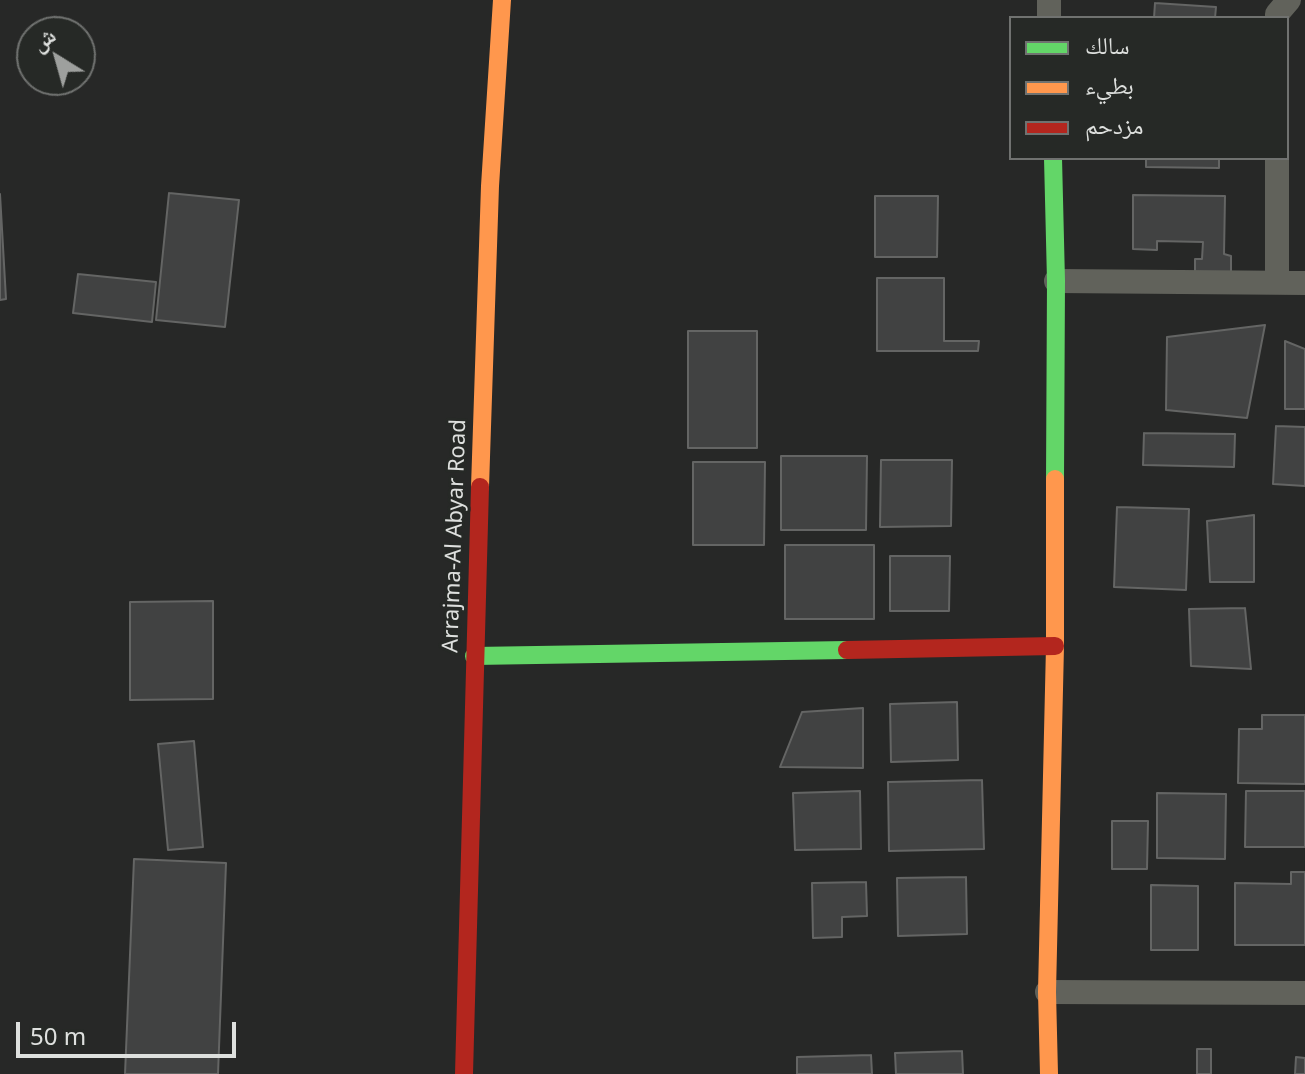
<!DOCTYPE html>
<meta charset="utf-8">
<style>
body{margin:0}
#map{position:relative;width:1305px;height:1074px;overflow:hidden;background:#272827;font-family:"Noto Sans","Noto Naskh Arabic",sans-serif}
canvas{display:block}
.legend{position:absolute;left:1009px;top:16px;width:280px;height:144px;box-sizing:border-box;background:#262926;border:2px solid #707270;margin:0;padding:10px 14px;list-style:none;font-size:24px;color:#dee0de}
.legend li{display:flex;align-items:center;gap:16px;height:40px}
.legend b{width:40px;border:2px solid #707270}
.north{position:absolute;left:16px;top:16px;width:80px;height:80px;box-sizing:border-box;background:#262926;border:2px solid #707270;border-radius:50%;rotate:323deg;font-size:22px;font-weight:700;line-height:32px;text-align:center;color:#dee0de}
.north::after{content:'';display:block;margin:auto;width:28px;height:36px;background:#9ea09e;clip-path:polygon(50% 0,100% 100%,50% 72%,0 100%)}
.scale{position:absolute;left:16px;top:1022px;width:220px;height:36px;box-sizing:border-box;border:4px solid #dee0de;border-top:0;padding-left:10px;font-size:24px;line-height:28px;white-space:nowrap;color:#dee0de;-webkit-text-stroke:6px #262926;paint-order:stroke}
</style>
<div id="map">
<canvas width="1305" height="1074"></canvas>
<ul class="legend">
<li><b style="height:10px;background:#63d668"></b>سالك</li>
<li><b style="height:10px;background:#ff974d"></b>بطيء</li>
<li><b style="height:10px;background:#b3261e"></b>مزدحم</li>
</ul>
<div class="north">ش</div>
<div class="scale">50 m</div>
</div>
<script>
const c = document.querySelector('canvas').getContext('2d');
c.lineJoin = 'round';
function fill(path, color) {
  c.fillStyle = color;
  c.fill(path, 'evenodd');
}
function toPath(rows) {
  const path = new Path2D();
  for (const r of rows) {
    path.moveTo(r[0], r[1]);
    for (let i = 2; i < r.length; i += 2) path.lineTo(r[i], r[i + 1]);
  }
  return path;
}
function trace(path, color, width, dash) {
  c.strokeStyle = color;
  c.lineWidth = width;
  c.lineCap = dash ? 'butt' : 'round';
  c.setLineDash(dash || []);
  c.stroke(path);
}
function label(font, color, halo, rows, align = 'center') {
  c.font = font + ' "Noto Sans",sans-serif';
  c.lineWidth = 6;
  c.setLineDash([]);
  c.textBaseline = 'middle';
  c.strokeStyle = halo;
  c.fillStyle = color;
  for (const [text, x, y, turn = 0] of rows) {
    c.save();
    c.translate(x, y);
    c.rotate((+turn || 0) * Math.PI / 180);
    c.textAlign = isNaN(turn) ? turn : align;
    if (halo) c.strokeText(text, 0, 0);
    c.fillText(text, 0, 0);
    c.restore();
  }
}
const building = toPath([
 [1155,3,1216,7,1215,18,1154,18,1155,3],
 [1146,158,1219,158,1219,168,1146,167,1146,158],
 [169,193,239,200,225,327,156,320,169,193],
 [0,194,6,299,0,300,0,194],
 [1133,195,1225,196,1224,254,1231,256,1231,274,1195,274,1195,259,1202,259,1203,242,1157,241,1157,250,1133,249,1133,195],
 [875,196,938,196,937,257,875,257,875,196],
 [78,274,156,282,152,322,73,313,78,274],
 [877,278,944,278,944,341,979,341,978,351,877,351,877,278],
 [1265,325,1247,418,1166,410,1167,337,1265,325],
 [688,331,757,331,757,448,688,448,688,331],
 [1285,341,1305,349,1305,409,1285,409,1285,341],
 [1276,426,1305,427,1305,486,1273,484,1276,426],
 [1144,433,1235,434,1234,467,1143,465,1144,433],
 [781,456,867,456,866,530,781,530,781,456],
 [881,460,952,460,951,526,880,527,881,460],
 [693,462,765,462,764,545,693,545,693,462],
 [1117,507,1189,509,1186,590,1114,587,1117,507],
 [1254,515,1254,582,1210,582,1207,521,1254,515],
 [785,545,874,545,874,619,785,619,785,545],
 [890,556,950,556,949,611,890,611,890,556],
 [213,601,213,699,130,700,130,602,213,601],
 [1245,608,1251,669,1191,666,1189,609,1245,608],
 [957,702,958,760,891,762,890,704,957,702],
 [863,708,863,768,780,767,802,712,863,708],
 [1262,715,1305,715,1305,784,1238,783,1239,729,1262,729,1262,715],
 [194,741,203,847,168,850,158,744,194,741],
 [982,780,984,849,889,851,888,782,982,780],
 [860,791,861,849,795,850,793,793,860,791],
 [1246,791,1305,791,1305,847,1245,847,1246,791],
 [1157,793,1226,794,1225,859,1157,858,1157,793],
 [1112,821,1148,821,1147,869,1112,869,1112,821],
 [134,859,226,863,218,1074,125,1074,134,859],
 [1291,872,1305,872,1305,945,1235,945,1235,883,1291,884,1291,872],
 [966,877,967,934,898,936,897,878,966,877],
 [866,882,867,916,842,917,842,937,813,938,812,883,866,882],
 [1151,885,1198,886,1198,950,1151,950,1151,885],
 [1197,1049,1211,1049,1211,1074,1197,1074,1197,1049],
 [962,1051,963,1074,896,1074,895,1053,962,1051],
 [871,1055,872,1074,797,1074,797,1057,871,1055],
 [1296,1057,1305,1058,1305,1074,1295,1074,1296,1057]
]);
const street = toPath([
 [1049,0,1049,18],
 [1277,18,1277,14,1289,0],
 [1056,281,1305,283],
 [1277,282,1277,158],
 [1047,992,1305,993]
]);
const fast = toPath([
 [1053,158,1056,281,1055,479],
 [474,656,847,650]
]);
const slow = toPath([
 [480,487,490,186,502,0],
 [1049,1074,1047,992,1055,646,1055,479]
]);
const jam = toPath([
 [847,650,1055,646],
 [464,1074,480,487]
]);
const streetNames = [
 ["Arrajma-Al Abyar Road",455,536,-88]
];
fill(building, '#414242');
trace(building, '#646564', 2);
trace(street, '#61625b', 24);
trace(fast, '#63d668', 18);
trace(slow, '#ff974d', 18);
trace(jam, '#b3261e', 18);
label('22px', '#dee0de', '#262926', streetNames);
</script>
